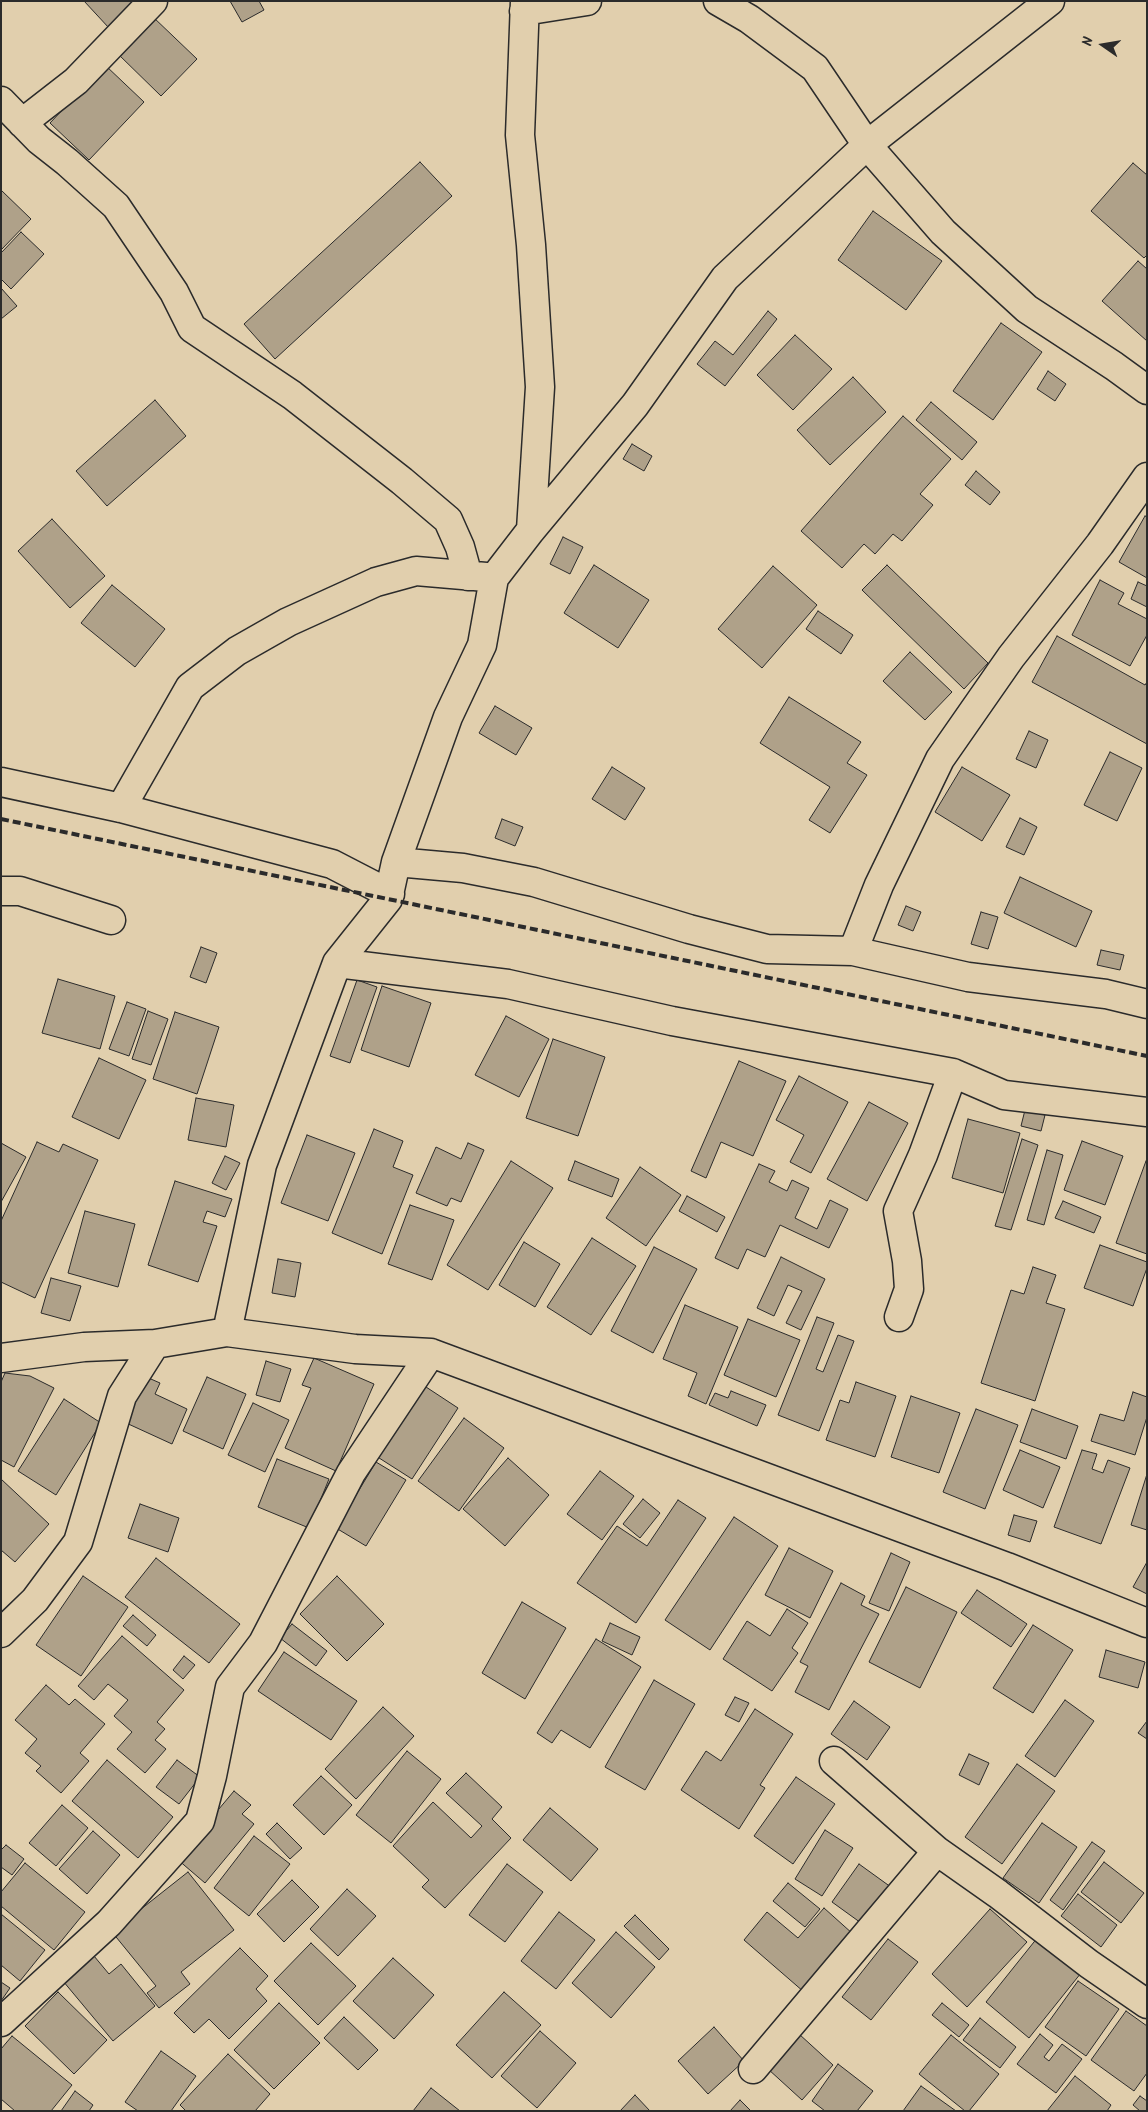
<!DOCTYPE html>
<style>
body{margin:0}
#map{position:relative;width:1148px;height:2112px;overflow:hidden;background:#e1cfad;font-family:Kalam,sans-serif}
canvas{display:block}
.frame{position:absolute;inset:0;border:2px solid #2b2b2b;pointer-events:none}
.north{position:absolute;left:1078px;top:20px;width:50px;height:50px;-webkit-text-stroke:4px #e1cfad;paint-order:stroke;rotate:283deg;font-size:14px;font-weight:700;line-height:20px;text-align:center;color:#2b2b2b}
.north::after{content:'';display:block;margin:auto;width:18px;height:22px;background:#2b2b2b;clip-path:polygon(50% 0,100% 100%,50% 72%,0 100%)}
</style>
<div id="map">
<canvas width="1148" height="2112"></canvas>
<div class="frame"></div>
<div class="north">N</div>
</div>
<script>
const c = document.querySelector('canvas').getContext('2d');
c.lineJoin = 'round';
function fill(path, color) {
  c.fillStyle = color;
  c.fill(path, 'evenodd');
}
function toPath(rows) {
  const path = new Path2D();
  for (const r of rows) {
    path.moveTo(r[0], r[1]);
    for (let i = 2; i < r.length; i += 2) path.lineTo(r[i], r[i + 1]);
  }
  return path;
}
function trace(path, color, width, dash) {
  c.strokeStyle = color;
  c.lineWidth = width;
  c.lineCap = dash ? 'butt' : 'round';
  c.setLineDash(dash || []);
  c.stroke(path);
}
const building = toPath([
 [84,1,137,1,109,28,84,1],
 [230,1,259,1,264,10,242,22,230,1],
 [152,16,197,59,161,96,117,53,152,16],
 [105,65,144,102,89,160,50,123,105,65],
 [420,162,452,196,275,359,244,324,420,162],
 [1133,163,1147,175,1147,255,1144,258,1091,211,1133,163],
 [1,190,31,219,1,250,1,190],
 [873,211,942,261,906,310,838,260,873,211],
 [21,232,44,254,11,289,1,279,1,253,21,232],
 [1138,261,1147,269,1147,341,1102,301,1138,261],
 [1,288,17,306,1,319,1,288],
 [768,311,777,319,725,386,697,364,715,341,733,355,768,311],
 [1001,323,1042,352,993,420,953,391,1001,323],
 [795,335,832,369,793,410,757,375,795,335],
 [1048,371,1066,384,1055,401,1037,389,1048,371],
 [853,377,886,412,830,465,797,430,853,377],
 [155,400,186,436,107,506,76,471,155,400],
 [931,402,977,442,962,460,916,420,931,402],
 [903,416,951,459,920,494,933,505,902,541,893,534,875,554,864,544,842,568,801,531,903,416],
 [632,444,652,456,644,471,623,459,632,444],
 [976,471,1000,492,990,505,965,485,976,471],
 [1145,516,1147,517,1147,578,1119,562,1145,516],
 [52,519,105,576,70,608,18,551,52,519],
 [563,537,583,547,570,574,550,564,563,537],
 [594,565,649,600,618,648,564,613,594,565],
 [887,565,988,663,964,689,862,590,887,565],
 [773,566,817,605,762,668,718,629,773,566],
 [1100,580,1124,593,1118,604,1147,619,1147,635,1130,666,1072,635,1100,580],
 [1138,582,1147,586,1147,607,1131,599,1138,582],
 [112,585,165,629,135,667,81,623,112,585],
 [818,611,853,635,841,654,806,629,818,611],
 [1057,636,1145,685,1147,682,1147,744,1032,682,1057,636],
 [910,652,952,692,925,720,883,681,910,652],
 [789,697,861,742,847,763,867,775,830,833,809,820,830,787,760,743,789,697],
 [495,706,532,728,516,755,479,733,495,706],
 [1029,731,1048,740,1036,768,1016,759,1029,731],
 [1110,752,1142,768,1117,821,1084,805,1110,752],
 [612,767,645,788,625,820,592,799,612,767],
 [962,767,1010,795,982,841,935,812,962,767],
 [1020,818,1037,827,1024,855,1006,847,1020,818],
 [502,819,523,827,515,846,495,838,502,819],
 [1020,877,1092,911,1076,947,1004,913,1020,877],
 [906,906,921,912,913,931,898,925,906,906],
 [981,912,998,917,988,949,971,944,981,912],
 [201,947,217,953,206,983,190,977,201,947],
 [1101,950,1124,955,1120,970,1097,965,1101,950],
 [58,979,115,996,100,1049,42,1033,58,979],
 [357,980,377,987,350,1063,330,1056,357,980],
 [382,986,431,1003,409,1067,361,1050,382,986],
 [127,1002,146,1009,129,1056,109,1049,127,1002],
 [148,1011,168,1019,151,1065,132,1059,148,1011],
 [175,1012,219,1027,197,1094,153,1079,175,1012],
 [506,1016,549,1039,519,1097,475,1075,506,1016],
 [553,1039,605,1057,578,1136,526,1118,553,1039],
 [99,1058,146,1080,119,1139,72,1117,99,1058],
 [739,1061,786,1081,753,1156,721,1142,706,1178,691,1171,739,1061],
 [799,1076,848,1102,811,1173,790,1162,804,1135,776,1120,799,1076],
 [196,1098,234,1105,226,1147,188,1140,196,1098],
 [869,1102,908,1123,867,1201,827,1179,869,1102],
 [1025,1110,1045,1115,1041,1131,1021,1126,1025,1110],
 [968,1119,1020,1133,1003,1193,952,1178,968,1119],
 [374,1129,403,1141,393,1167,413,1175,382,1254,332,1233,374,1129],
 [307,1135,355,1153,328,1221,281,1203,307,1135],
 [1022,1139,1038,1145,1011,1230,995,1226,1022,1139],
 [1082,1141,1123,1156,1105,1205,1064,1190,1082,1141],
 [37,1142,59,1152,63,1144,98,1160,35,1298,1,1282,1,1221,37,1142],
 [1,1143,26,1157,1,1202,1,1143],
 [468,1143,484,1150,461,1202,451,1198,447,1206,416,1193,436,1147,461,1159,468,1143],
 [1047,1150,1063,1155,1044,1225,1027,1220,1047,1150],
 [225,1156,240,1163,226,1190,212,1183,225,1156],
 [511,1161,553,1188,488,1290,447,1265,511,1161],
 [575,1161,619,1179,612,1197,568,1180,575,1161],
 [1146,1161,1147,1161,1147,1254,1116,1243,1146,1161],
 [759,1164,775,1171,769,1182,787,1191,792,1180,809,1188,795,1218,817,1229,830,1200,848,1209,829,1248,780,1225,765,1257,747,1249,738,1269,715,1258,759,1164],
 [640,1167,681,1195,646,1246,606,1218,640,1167],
 [175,1181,232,1199,225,1217,207,1211,203,1222,217,1226,198,1282,148,1265,175,1181],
 [687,1196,725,1217,717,1232,679,1211,687,1196],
 [1063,1201,1101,1217,1094,1233,1055,1218,1063,1201],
 [410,1205,454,1220,432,1280,388,1264,410,1205],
 [85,1211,135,1224,118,1287,68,1273,85,1211],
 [592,1238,636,1266,591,1335,547,1307,592,1238],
 [524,1242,560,1264,535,1307,499,1285,524,1242],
 [1100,1245,1147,1262,1147,1268,1133,1306,1084,1288,1100,1245],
 [654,1247,697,1269,653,1353,611,1331,654,1247],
 [781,1257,825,1279,801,1330,786,1323,802,1291,788,1285,774,1316,757,1308,781,1257],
 [278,1259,301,1263,295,1297,272,1293,278,1259],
 [1033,1267,1056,1275,1046,1303,1065,1309,1035,1401,981,1383,1011,1290,1024,1294,1033,1267],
 [51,1278,81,1286,70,1321,41,1313,51,1278],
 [685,1305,738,1327,706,1404,688,1396,697,1373,663,1359,685,1305],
 [817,1317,834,1323,816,1369,823,1372,838,1335,854,1341,819,1431,778,1415,817,1317],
 [748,1319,800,1340,776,1397,724,1375,748,1319],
 [314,1358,374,1384,336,1471,285,1448,311,1388,302,1385,314,1358],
 [266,1361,291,1369,280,1402,256,1395,266,1361],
 [5,1373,30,1376,54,1388,14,1467,1,1460,1,1382,5,1373],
 [144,1376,160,1383,155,1394,187,1409,172,1444,124,1422,144,1376],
 [207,1377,246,1394,223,1449,183,1431,207,1377],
 [856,1382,896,1396,875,1457,826,1440,840,1400,849,1403,856,1382],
 [423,1385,458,1408,412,1479,376,1456,423,1385],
 [731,1391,766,1405,757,1426,709,1405,715,1393,728,1398,731,1391],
 [1133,1392,1147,1397,1147,1417,1135,1455,1091,1441,1100,1414,1124,1421,1133,1392],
 [911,1396,960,1413,939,1473,891,1457,911,1396],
 [64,1399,101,1423,56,1495,18,1471,64,1399],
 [253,1403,289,1420,265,1472,228,1455,253,1403],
 [976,1409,1018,1425,985,1509,943,1492,976,1409],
 [1032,1409,1078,1426,1066,1459,1020,1442,1032,1409],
 [464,1418,504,1448,459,1511,418,1481,464,1418],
 [1020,1450,1060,1467,1043,1508,1003,1490,1020,1450],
 [1082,1450,1097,1454,1092,1469,1103,1473,1108,1460,1130,1468,1101,1544,1054,1527,1082,1450],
 [508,1458,549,1495,505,1546,463,1509,508,1458],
 [277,1459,329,1479,309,1528,258,1507,277,1459],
 [376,1462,406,1480,366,1546,336,1528,376,1462],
 [600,1471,634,1496,602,1540,567,1514,600,1471],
 [1147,1474,1147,1530,1131,1525,1147,1474],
 [1,1479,49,1524,15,1562,1,1550,1,1479],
 [643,1499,660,1513,640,1538,623,1524,643,1499],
 [678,1500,706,1518,636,1623,577,1583,617,1526,647,1546,678,1500],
 [140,1504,179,1518,168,1552,128,1538,140,1504],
 [1014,1515,1037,1521,1030,1542,1008,1535,1014,1515],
 [734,1517,778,1546,710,1650,665,1620,734,1517],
 [789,1548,833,1571,810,1618,765,1595,789,1548],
 [891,1553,910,1562,889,1611,869,1603,891,1553],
 [156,1558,240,1624,209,1663,125,1597,156,1558],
 [1147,1562,1147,1594,1133,1587,1147,1562],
 [83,1576,128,1607,81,1676,36,1645,83,1576],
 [337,1576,384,1624,347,1661,300,1614,337,1576],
 [841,1583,865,1596,861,1605,879,1614,829,1710,795,1692,808,1666,800,1662,841,1583],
 [906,1587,957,1612,920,1688,869,1662,906,1587],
 [977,1590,1027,1624,1011,1647,961,1613,977,1590],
 [522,1602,566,1628,525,1699,482,1673,522,1602],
 [787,1609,808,1623,792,1648,798,1653,772,1691,723,1659,747,1621,770,1636,787,1609],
 [133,1615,156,1635,147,1646,123,1626,133,1615],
 [610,1623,640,1637,632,1655,602,1641,610,1623],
 [292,1624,327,1651,316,1666,280,1638,292,1624],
 [1033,1625,1073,1650,1033,1713,993,1688,1033,1625],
 [122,1636,184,1690,157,1722,165,1729,155,1740,166,1749,145,1773,117,1749,132,1732,114,1716,128,1700,108,1684,94,1700,78,1686,122,1636],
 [596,1639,641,1667,590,1748,561,1730,552,1743,537,1733,596,1639],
 [1106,1650,1145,1662,1138,1688,1099,1677,1106,1650],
 [284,1652,357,1701,331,1740,258,1691,284,1652],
 [184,1656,195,1665,183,1679,173,1670,184,1656],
 [654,1680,695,1704,645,1790,605,1767,654,1680],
 [46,1685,69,1705,75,1699,105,1724,80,1753,89,1761,61,1793,36,1771,41,1766,25,1753,37,1739,15,1720,46,1685],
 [735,1697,749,1703,739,1722,725,1715,735,1697],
 [1065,1700,1094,1721,1055,1777,1025,1756,1065,1700],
 [854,1701,890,1727,867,1760,831,1734,854,1701],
 [383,1707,414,1736,356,1799,325,1769,383,1707],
 [755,1709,793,1734,760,1785,765,1788,739,1829,681,1790,706,1751,721,1761,755,1709],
 [1147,1721,1147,1739,1138,1733,1147,1721],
 [407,1751,441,1779,391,1843,356,1815,407,1751],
 [969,1754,989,1763,979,1785,959,1775,969,1754],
 [107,1760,173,1817,138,1858,72,1801,107,1760],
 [177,1760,200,1777,179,1804,156,1787,177,1760],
 [1017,1764,1055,1791,1002,1864,965,1837,1017,1764],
 [466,1773,502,1807,492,1819,511,1838,445,1908,422,1887,429,1880,393,1846,433,1802,471,1838,482,1826,446,1793,466,1773],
 [321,1776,352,1805,324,1835,293,1805,321,1776],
 [796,1777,835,1804,793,1864,754,1836,796,1777],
 [234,1791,251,1805,242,1814,254,1824,205,1883,177,1859,234,1791],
 [62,1805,88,1828,56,1866,29,1843,62,1805],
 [550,1808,598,1849,571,1881,523,1840,550,1808],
 [277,1823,302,1848,290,1859,266,1834,277,1823],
 [1042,1823,1077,1847,1039,1903,1003,1878,1042,1823],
 [825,1830,853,1848,822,1896,795,1879,825,1830],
 [93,1831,120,1855,87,1894,59,1869,93,1831],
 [254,1836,290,1864,249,1916,214,1888,254,1836],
 [1092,1842,1105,1851,1063,1910,1050,1900,1092,1842],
 [6,1845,24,1859,12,1875,1,1867,1,1850,6,1845],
 [1104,1862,1144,1893,1121,1923,1081,1892,1104,1862],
 [25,1863,85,1912,54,1950,1,1906,1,1892,25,1863],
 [507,1864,543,1892,505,1942,469,1915,507,1864],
 [859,1864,895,1890,868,1928,832,1902,859,1864],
 [188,1872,234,1930,181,1972,190,1984,159,2008,147,1993,156,1986,112,1932,188,1872],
 [292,1880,319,1907,284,1942,257,1914,292,1880],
 [788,1883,820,1909,805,1927,773,1901,788,1883],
 [347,1889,376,1916,338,1956,310,1929,347,1889],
 [1078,1894,1117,1925,1101,1947,1061,1916,1078,1894],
 [824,1908,853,1934,804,1992,744,1940,767,1912,798,1938,824,1908],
 [990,1909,1027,1942,967,2007,932,1974,990,1909],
 [559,1912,595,1940,556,1989,521,1961,559,1912],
 [1,1914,45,1950,20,1981,1,1965,1,1914],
 [635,1915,669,1949,659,1960,624,1926,635,1915],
 [616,1932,655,1967,611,2018,572,1983,616,1932],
 [1042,1932,1085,1968,1029,2038,986,2002,1042,1932],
 [888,1939,918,1962,871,2020,842,1997,888,1939],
 [311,1943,356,1986,318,2025,274,1981,311,1943],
 [240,1948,268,1976,256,1989,267,2001,229,2039,209,2019,194,2033,174,2013,240,1948],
 [94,1956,109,1974,121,1964,155,2006,113,2041,63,1981,94,1956],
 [393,1958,434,1995,394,2039,353,2001,393,1958],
 [1078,1981,1119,2009,1086,2056,1045,2027,1078,1981],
 [1,1982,10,1988,1,2001,1,1982],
 [58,1992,107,2040,74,2074,25,2026,58,1992],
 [504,1992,541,2025,492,2078,456,2045,504,1992],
 [279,2003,320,2043,274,2089,234,2050,279,2003],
 [942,2003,969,2025,959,2037,932,2015,942,2003],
 [1126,2011,1147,2026,1147,2073,1134,2091,1091,2060,1126,2011],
 [344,2017,378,2050,358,2070,324,2038,344,2017],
 [980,2018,1016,2047,1000,2068,963,2040,980,2018],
 [714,2027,744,2061,708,2094,678,2061,714,2027],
 [540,2031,576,2063,537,2108,501,2076,540,2031],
 [799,2034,833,2065,802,2100,768,2069,799,2034],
 [1040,2034,1053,2045,1044,2057,1049,2061,1062,2044,1082,2059,1056,2093,1017,2064,1040,2034],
 [951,2035,999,2074,969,2111,965,2111,919,2074,951,2035],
 [12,2036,72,2085,51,2111,15,2111,1,2099,1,2049,12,2036],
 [161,2051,196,2076,171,2111,138,2111,125,2102,161,2051],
 [228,2054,270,2094,255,2111,186,2111,180,2105,228,2054],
 [838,2064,873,2091,857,2111,825,2111,812,2101,838,2064],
 [1075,2076,1111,2105,1107,2111,1047,2111,1075,2076],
 [921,2086,956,2111,903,2111,921,2086],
 [431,2088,460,2111,413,2111,431,2088],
 [75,2091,93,2105,89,2111,61,2111,75,2091],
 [635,2095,650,2111,620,2111,635,2095],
 [1140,2096,1147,2101,1147,2111,1140,2111,1133,2105,1140,2096],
 [740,2100,751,2111,730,2111,740,2100]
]);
const minor = toPath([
 [525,1,520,135,531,245,540,387,531,530],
 [718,1,749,19,815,68,867,145,943,232,1027,309,1114,366,1147,390],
 [524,11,587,1],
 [1,101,39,140,67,162,116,206,174,292,192,328,292,395,402,481,448,520,460,547,468,576],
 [22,123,76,81,153,1],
 [1,782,121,808,332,864,390,894],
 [121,808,190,687,237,651,288,622,376,582,416,571,486,577],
 [396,862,463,868,534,882,689,929,767,949,853,951,968,977,1106,994,1147,1004],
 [1,891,20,891,111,920],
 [853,951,879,885,940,759,1011,657,1100,544,1147,477],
 [337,963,508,984,672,1021,953,1073,1004,1095,1147,1112],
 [899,1317,909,1289,907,1261,898,1211,923,1155,953,1073],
 [227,1332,262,1165,337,963,388,899,396,862,448,717,482,645,494,578,531,530,635,405,725,278,867,145,1050,1],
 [1,1358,84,1347,155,1344,227,1332,355,1349,431,1353,1007,1567,1147,1623],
 [1,1633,35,1600,78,1542,122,1396,155,1344],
 [834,1761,937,1851,998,1894,1089,1964,1147,2004],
 [1,2022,109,1923,200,1821,212,1776,230,1687,263,1643,351,1473,431,1353],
 [753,2069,937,1851]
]);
const rail = toPath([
 [1,819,1147,1056]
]);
fill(building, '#afa189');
trace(building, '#2b2b2b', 1);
trace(minor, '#2b2b2b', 31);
trace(minor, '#e1cfad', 28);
trace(rail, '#2b2b2b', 4, [8, 4]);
</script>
